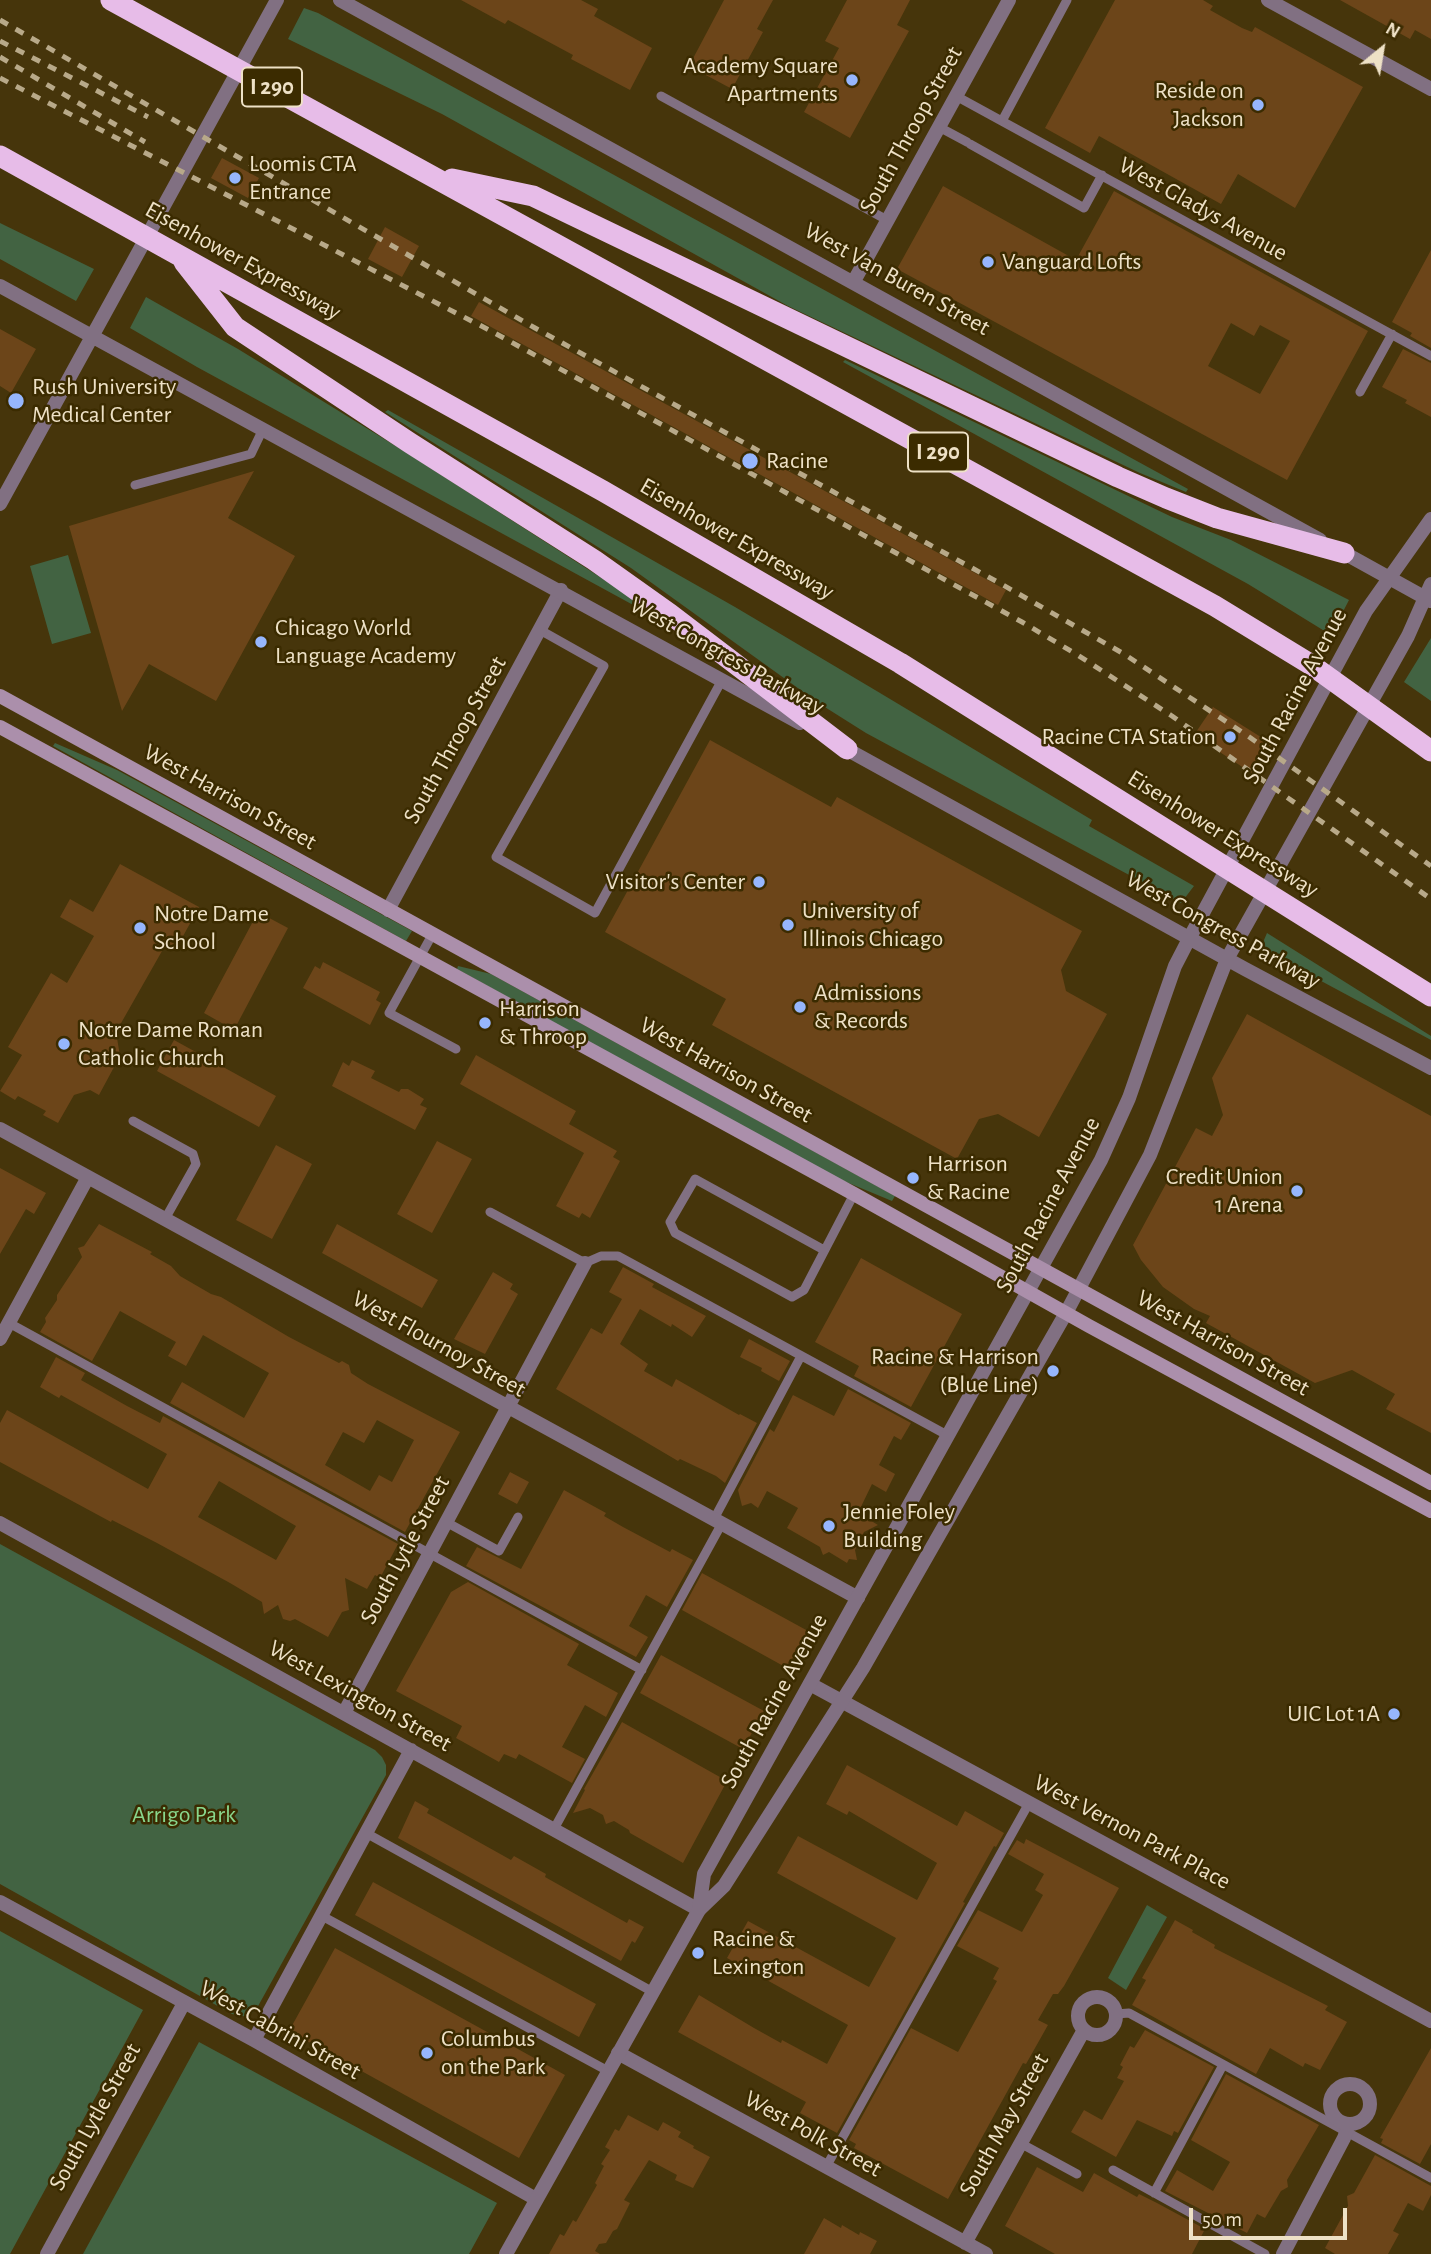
<!DOCTYPE html>
<style>
body{margin:0}
#map{position:relative;width:1431px;height:2254px;overflow:hidden;background:#46350b;font-family:"Alegreya Sans",sans-serif}
canvas{display:block}
.north{position:absolute;left:1347px;top:14px;width:70px;height:70px;-webkit-text-stroke:5px #3b2b00;paint-order:stroke;rotate:30deg;font-size:19px;font-weight:700;line-height:28px;text-align:center;color:#eee1c6}
.north::after{content:'';display:block;margin:auto;width:24px;height:32px;background:#eee1c6;clip-path:polygon(50% 0,100% 100%,50% 72%,0 100%)}
.scale{position:absolute;left:1189px;top:2208px;width:158px;height:32px;box-sizing:border-box;border:4px solid #eee1c6;border-top:0;padding-left:9px;font-size:21px;line-height:24px;white-space:nowrap;color:#eee1c6;-webkit-text-stroke:5px #3b2b00;paint-order:stroke}
</style>
<div id="map">
<canvas width="1431" height="2254"></canvas>
<div class="north">N</div>
<div class="scale">50 m</div>
</div>
<script>
const c = document.querySelector('canvas').getContext('2d');
c.lineJoin = 'round';
function fill(path, color) {
  c.fillStyle = color;
  c.fill(path, 'evenodd');
}
function toPath(rows) {
  const path = new Path2D();
  for (const r of rows) {
    if (r.length === 3) {
      path.moveTo(r[0] + r[2], r[1]);
      path.arc(r[0], r[1], r[2], 0, 2 * Math.PI);
      continue;
    }
    path.moveTo(r[0], r[1]);
    for (let i = 2; i < r.length; i += 2) path.lineTo(r[i], r[i + 1]);
  }
  return path;
}
function trace(path, color, width, dash) {
  c.strokeStyle = color;
  c.lineWidth = width;
  c.lineCap = dash ? 'butt' : 'round';
  c.setLineDash(dash || []);
  c.stroke(path);
}
function label(font, color, halo, rows, align = 'center') {
  c.font = font + ' "Alegreya Sans",sans-serif';
  c.lineWidth = 5;
  c.setLineDash([]);
  c.textBaseline = 'middle';
  c.strokeStyle = halo;
  c.fillStyle = color;
  for (const [text, x, y, turn = 0] of rows) {
    c.save();
    c.translate(x, y);
    c.rotate((+turn || 0) * Math.PI / 180);
    c.textAlign = isNaN(turn) ? turn : align;
    if (halo) c.strokeText(text, 0, 0);
    c.fillText(text, 0, 0);
    c.restore();
  }
}
const green = toPath([
 [304,8,318,13,1188,489,1186,492,1140,473,788,306,442,114,288,39],
 [0,223,94,269,76,301,0,259],
 [146,297,238,349,407,453,617,588,668,624,197,367,130,328],
 [845,360,1172,517,1231,540,1349,600,1331,635,1248,584,843,362],
 [388,410,735,607,875,690,1092,820,1089,826,1194,886,1181,903,866,733,820,704,631,568,385,412],
 [68,555,91,633,52,644,30,566],
 [1431,638,1431,701,1404,682],
 [55,743,117,770,412,931,406,941,53,746],
 [1267,933,1431,1036,1431,1040,1269,953,1265,948,1264,940],
 [458,966,491,974,895,1196,892,1201,827,1174,457,969],
 [0,1544,375,1750,382,1757,386,1765,386,1775,257,2008,248,2017,232,2014,0,1884],
 [1147,1905,1167,1917,1126,1990,1108,1978],
 [0,1931,143,2010,10,2254,0,2254],
 [199,2042,497,2203,469,2254,83,2254]
]);
const building = toPath([
 [461,0,581,0,598,9,594,16,652,48,630,90,571,59,573,55,508,20,505,24],
 [724,0,773,0,757,29,763,32,732,89,689,66],
 [847,0,910,0,897,25,909,31,850,138,804,112,839,48,825,41],
 [1115,0,1203,0,1213,6,1210,10,1242,28,1252,32,1255,27,1363,87,1295,208,1238,174,1221,204,1099,136,1090,153,1045,128],
 [1340,0,1431,0,1431,39,1415,30,1410,39],
 [222,158,259,178,248,198,211,178],
 [943,186,1076,260,1114,191,1368,331,1287,480,897,269],
 [1231,323,1254,336,1260,325,1290,341,1260,394,1208,366],
 [385,227,419,246,402,277,368,259],
 [1431,250,1431,348,1410,336,1412,333,1392,322],
 [479,302,1006,590,998,605,471,316],
 [0,329,36,349,11,393,0,386],
 [1403,349,1431,363,1431,417,1405,403,1407,400,1382,387],
 [254,471,228,518,295,556,216,701,149,664,122,711,69,526],
 [1213,707,1272,744,1253,774,1194,735],
 [710,740,831,807,837,797,1082,931,1061,970,1066,991,1107,1014,1039,1137,998,1114,979,1119,957,1159,712,1025,726,999,605,932],
 [120,864,199,907,176,949,166,944,116,1032,120,1056,99,1095,90,1090,74,1095,58,1123,43,1115,46,1111,18,1096,15,1100,0,1091,22,1055,8,1047,51,973,67,983,94,936,60,917,70,899,93,912],
 [258,912,288,928,234,1030,204,1013],
 [323,962,380,992,376,1000,381,1003,370,1025,303,988,315,966,320,969],
 [1247,1014,1431,1116,1431,1433,1386,1409,1395,1394,1352,1370,1315,1383,1206,1323,1210,1316,1194,1309,1163,1287,1141,1260,1133,1245,1196,1128,1212,1136,1223,1115,1212,1078],
 [174,1040,276,1096,259,1127,157,1071],
 [476,1055,576,1111,569,1124,617,1151,613,1157,620,1161,590,1218,582,1213,579,1218,556,1206,584,1153,460,1084],
 [352,1060,375,1071,371,1078,399,1092,401,1089,408,1089,424,1099,420,1105,427,1108,415,1130,332,1086,343,1062,349,1066],
 [437,1141,472,1159,432,1233,397,1214],
 [276,1145,312,1164,272,1239,236,1220],
 [0,1168,46,1193,34,1214,26,1209,0,1254],
 [99,1224,152,1252,150,1254,171,1266,180,1276,211,1294,221,1297,289,1337,339,1363,342,1361,349,1365,351,1373,368,1384,460,1432,405,1532,170,1403,182,1382,244,1418,269,1373,203,1335,186,1366,168,1356,176,1342,120,1311,92,1361,40,1332,46,1322,45,1318,57,1300,57,1295,82,1257,78,1248,84,1246],
 [377,1420,414,1440,392,1482,379,1475,370,1491,325,1465,343,1432,364,1443],
 [337,1224,438,1280,422,1308,322,1253],
 [861,1258,962,1314,911,1407,854,1376,859,1366,815,1342],
 [623,1267,654,1284,652,1287,706,1316,692,1337,672,1324,671,1327,640,1309,620,1344,648,1364,644,1371,672,1387,676,1379,739,1415,740,1414,757,1423,725,1483,716,1476,680,1459,678,1461,556,1389,591,1328,602,1334,622,1299,609,1292],
 [493,1272,513,1284,510,1289,518,1294,485,1354,454,1339],
 [749,1339,790,1361,779,1381,761,1371,762,1368,740,1357],
 [56,1357,85,1373,81,1380,127,1406,160,1423,163,1416,398,1544,380,1578,375,1575,367,1589,345,1578,349,1610,342,1612,328,1637,295,1619,290,1621,283,1619,278,1605,264,1614,262,1602,230,1583,157,1543,112,1520,111,1522,0,1462,0,1423,7,1410,148,1489,167,1454,61,1395,59,1398,40,1387],
 [219,1481,296,1526,276,1560,198,1517],
 [848,1389,911,1423,901,1440,894,1436,879,1465,895,1474,886,1492,872,1484,858,1513,878,1525,864,1532,855,1550,857,1560,849,1559,847,1563,829,1552,823,1555,820,1547,787,1528,798,1508,767,1491,758,1508,751,1503,742,1506,738,1490,770,1429,774,1432,793,1395,834,1416],
 [510,1472,529,1482,517,1504,498,1494],
 [564,1490,606,1513,604,1516,623,1527,670,1552,672,1549,693,1560,667,1607,646,1595,629,1626,648,1637,636,1657,466,1566,477,1547,521,1569],
 [702,1573,808,1631,787,1668,682,1610],
 [468,1582,579,1644,567,1665,618,1693,606,1717,585,1705,562,1747,585,1759,572,1783,519,1754,516,1759,504,1754,499,1762,456,1738,462,1726,396,1691,451,1592],
 [661,1655,764,1711,743,1749,640,1693],
 [622,1722,727,1781,683,1863,630,1833,629,1830,614,1821,606,1824,603,1815,590,1808,573,1813,585,1790,584,1789],
 [847,1765,957,1826,965,1811,1004,1833,996,1847,994,1846,963,1902,965,1903,837,2133,800,2113,806,2102,678,2032,699,1995,754,2028,781,2043,782,2040,827,2064,848,2025,727,1958,748,1921,869,1987,896,1938,777,1873,798,1836,917,1900,937,1863,849,1811,847,1815,826,1804],
 [415,1801,429,1809,427,1813,477,1841,511,1860,514,1856,546,1874,545,1877,627,1923,629,1919,644,1927,635,1943,632,1941,621,1961,398,1838],
 [1026,1839,1119,1888,1064,1986,1058,1994,1053,1994,1038,2020,1048,2025,1026,2064,1023,2063,948,2199,854,2148,856,2144,849,2140,911,2028,958,2052,997,1981,993,1979,999,1968,957,1946,978,1910,1022,1932,1043,1895,1035,1890,1044,1874,1008,1854,1017,1840,1024,1844],
 [373,1882,596,2004,579,2037,355,1915],
 [1175,1920,1193,1930,1192,1932,1215,1945,1214,1948,1328,2006,1325,2010,1347,2022,1320,2070,1305,2063,1303,2067,1270,2048,1256,2074,1132,2005,1146,1980,1142,1978],
 [335,1948,565,2075,519,2158,289,2031],
 [1145,2030,1214,2067,1178,2133,1174,2131,1172,2136,1137,2120,1116,2157,1071,2132,1084,2110,1102,2120,1124,2081,1117,2078,1123,2067,1120,2065,1130,2046,1134,2048],
 [1431,2048,1431,2144,1420,2164,1381,2143,1383,2139,1380,2138],
 [1226,2074,1319,2125,1287,2180,1288,2187,1281,2191,1265,2218,1257,2214,1247,2233,1165,2191,1177,2170,1213,2191,1230,2162,1191,2140],
 [628,2115,658,2131,663,2122,681,2132,678,2137,694,2146,693,2148,710,2157,693,2188,675,2180,677,2175,649,2160,624,2200,630,2203,617,2229,613,2231,606,2243,599,2244,595,2251,600,2254,549,2254,560,2234,564,2236,573,2220,576,2222,597,2185,595,2183,604,2166,601,2164,610,2150,605,2147,615,2129,619,2131],
 [1375,2155,1431,2186,1431,2195,1423,2211,1408,2203,1393,2231,1399,2234,1388,2254,1335,2254,1325,2248,1348,2206,1347,2196,1354,2193],
 [1037,2167,1083,2192,1094,2173,1137,2197,1139,2194,1157,2203,1205,2229,1192,2254,1055,2254,1005,2226],
 [824,2218,841,2228,842,2225,859,2235,860,2232,877,2241,870,2254,804,2254]
]);
const service = toPath([
 [661,96,887,220],
 [956,96,1431,356],
 [1002,121,1067,0],
 [939,127,967,142],
 [970,144,1084,208,1102,175],
 [1360,392,1392,334],
 [135,485,251,454,263,429],
 [540,630,604,666,496,857,595,913,722,680],
 [432,935,389,1013,456,1049],
 [133,1121,193,1154,196,1164,165,1219],
 [490,1212,585,1263,601,1256,618,1256,947,1435],
 [824,1250,695,1179,670,1222,675,1233,792,1297,804,1290,854,1194],
 [9,1323,642,1670],
 [713,1521,801,1356],
 [446,1522,499,1551,518,1517],
 [554,1829,721,1525],
 [366,1833,653,1992],
 [322,1916,608,2071],
 [1116,2014,1129,2013,1431,2178],
 [1020,2143,1077,2174],
 [826,2167,1029,1803],
 [1113,2170,1265,2254],
 [1154,2193,1223,2065]
]);
const minor = toPath([
 [388,910,561,590],
 [0,1129,858,1598],
 [0,1339,88,1177],
 [0,1523,699,1910],
 [810,1684,1431,2021],
 [344,1713,585,1263],
 [0,1902,254,2040,536,2199],
 [1097,2016,19],
 [254,2040,411,1750],
 [618,2053,986,2254],
 [1350,2104,20],
 [965,2243,1084,2030],
 [47,2254,184,2003],
 [1283,2254,1344,2138,1349,2124]
]);
const tertiary = toPath([
 [340,0,1320,540],
 [1268,0,1431,89],
 [854,281,1009,0],
 [0,286,800,723],
 [0,504,277,0],
 [1337,549,1431,601],
 [839,745,1245,969,1431,1068],
 [699,1910,704,1874,1101,1160,1129,1098,1175,966,1190,937,1366,611,1431,519],
 [506,2254,699,1910,724,1886,863,1668,1066,1313,1150,1155,1227,959,1408,636,1431,584]
]);
const secondary = toPath([
 [0,696,1431,1483],
 [0,727,854,1194,1089,1326,1431,1511]
]);
const motorway = toPath([
 [111,0,1215,606,1310,664,1431,751],
 [0,156,603,491,900,663,1431,996],
 [452,179,533,196,1118,477,1166,498,1217,518,1344,553],
 [184,262,235,327,410,443,594,560,670,614,847,749]
]);
const rail = toPath([
 [0,20,535,328,1003,585,1124,654,1245,734,1431,866],
 [0,41,148,117],
 [0,57,145,142],
 [0,78,491,331,1022,622,1076,654,1172,716,1431,899]
]);
const markers = [
 [852,80,7,"#96b6fd"],
 [1258,105,7,"#96b6fd"],
 [235,178,7,"#96b6fd"],
 [988,262,7,"#96b6fd"],
 [16,401,9,"#96b6fd"],
 [750,461,9,"#96b6fd"],
 [261,642,7,"#96b6fd"],
 [1230,737,7,"#96b6fd"],
 [759,882,7,"#96b6fd"],
 [788,925,7,"#96b6fd"],
 [140,928,7,"#96b6fd"],
 [800,1007,7,"#96b6fd"],
 [485,1023,7,"#96b6fd"],
 [64,1044,7,"#96b6fd"],
 [913,1178,7,"#96b6fd"],
 [1297,1191,7,"#96b6fd"],
 [1053,1371,7,"#96b6fd"],
 [829,1526,7,"#96b6fd"],
 [1394,1714,7,"#96b6fd"],
 [698,1953,7,"#96b6fd"],
 [427,2053,7,"#96b6fd"]
];
const shields = [
 [272,87,60],
 [938,452,60]
];
const shieldNames = [
 ["I 290",272,87],
 ["I 290",938,452]
];
const poiNames = [
 ["Academy Square",838,66,"right"],
 ["Apartments",838,94,"right"],
 ["Reside on",1244,91,"right"],
 ["Jackson",1244,119,"right"],
 ["Loomis CTA",249,164],
 ["Entrance",249,192],
 ["Vanguard Lofts",1002,262],
 ["Rush University",32,387],
 ["Medical Center",32,415],
 ["Racine",766,461],
 ["Chicago World",275,628],
 ["Language Academy",275,656],
 ["Racine CTA Station",1216,737,"right"],
 ["Visitor's Center",745,882,"right"],
 ["University of",802,911],
 ["Illinois Chicago",802,939],
 ["Notre Dame",154,914],
 ["School",154,942],
 ["Admissions",814,993],
 ["& Records",814,1021],
 ["Harrison",499,1009],
 ["& Throop",499,1037],
 ["Notre Dame Roman",78,1030],
 ["Catholic Church",78,1058],
 ["Harrison",927,1164],
 ["& Racine",927,1192],
 ["Credit Union",1283,1177,"right"],
 ["1 Arena",1283,1205,"right"],
 ["Racine & Harrison",1039,1357,"right"],
 ["(Blue Line)",1039,1385,"right"],
 ["Jennie Foley",843,1512],
 ["Building",843,1540],
 ["UIC Lot 1A",1380,1714,"right"],
 ["Racine &",712,1939],
 ["Lexington",712,1967],
 ["Columbus",441,2039],
 ["on the Park",441,2067]
];
const streetNames = [
 ["South Throop Street",911,130,-61],
 ["West Gladys Avenue",1203,209,29],
 ["Eisenhower Expressway",243,261,29],
 ["West Van Buren Street",897,279,29],
 ["Eisenhower Expressway",737,539,30],
 ["West Congress Parkway",727,656,29],
 ["South Racine Avenue",1295,696,-62],
 ["South Throop Street",455,740,-61],
 ["West Harrison Street",230,797,29],
 ["Eisenhower Expressway",1223,834,32],
 ["West Congress Parkway",1223,930,29],
 ["West Harrison Street",726,1070,29],
 ["South Racine Avenue",1048,1205,-62],
 ["West Harrison Street",1223,1343,29],
 ["West Flournoy Street",439,1344,29],
 ["South Lytle Street",405,1550,-62],
 ["West Lexington Street",360,1696,29],
 ["South Racine Avenue",774,1701,-61],
 ["West Vernon Park Place",1132,1832,28],
 ["West Cabrini Street",280,2030,29],
 ["South Lytle Street",95,2117,-61],
 ["South May Street",1004,2125,-61],
 ["West Polk Street",813,2134,29]
];
const parkNames = [
 ["Arrigo Park",184,1815]
];
fill(green, '#426342');
fill(building, '#6c4519');
trace(service, '#817082', 9);
trace(minor, '#817082', 14);
trace(tertiary, '#817082', 14);
trace(secondary, '#ab8fab', 14);
trace(motorway, '#e7bce8', 21);
trace(rail, '#b8a989', 5, [9, 9]);
for (const [x, y, r, color] of markers) {
  const dot = new Path2D();
  dot.arc(x, y, r, 0, 2 * Math.PI);
  c.fillStyle = color;
  c.fill(dot);
  trace(dot, '#3b2b00', 2.5);
}
for (const [x, y, w] of shields) {
  const box = new Path2D();
  box.roundRect(x - w / 2, y - 19.5, w, 39, 5);
  c.fillStyle = '#3b2b00';
  c.fill(box);
  trace(box, '#eee1c6', 2);
}
label('bold 23px', '#eee1c6', null, shieldNames);
label('24px', '#eee1c6', '#3b2b00', poiNames, 'left');
label('24px', '#eee1c6', '#3b2b00', streetNames);
label('24px', '#89d78c', '#3b2b00', parkNames);
</script>
